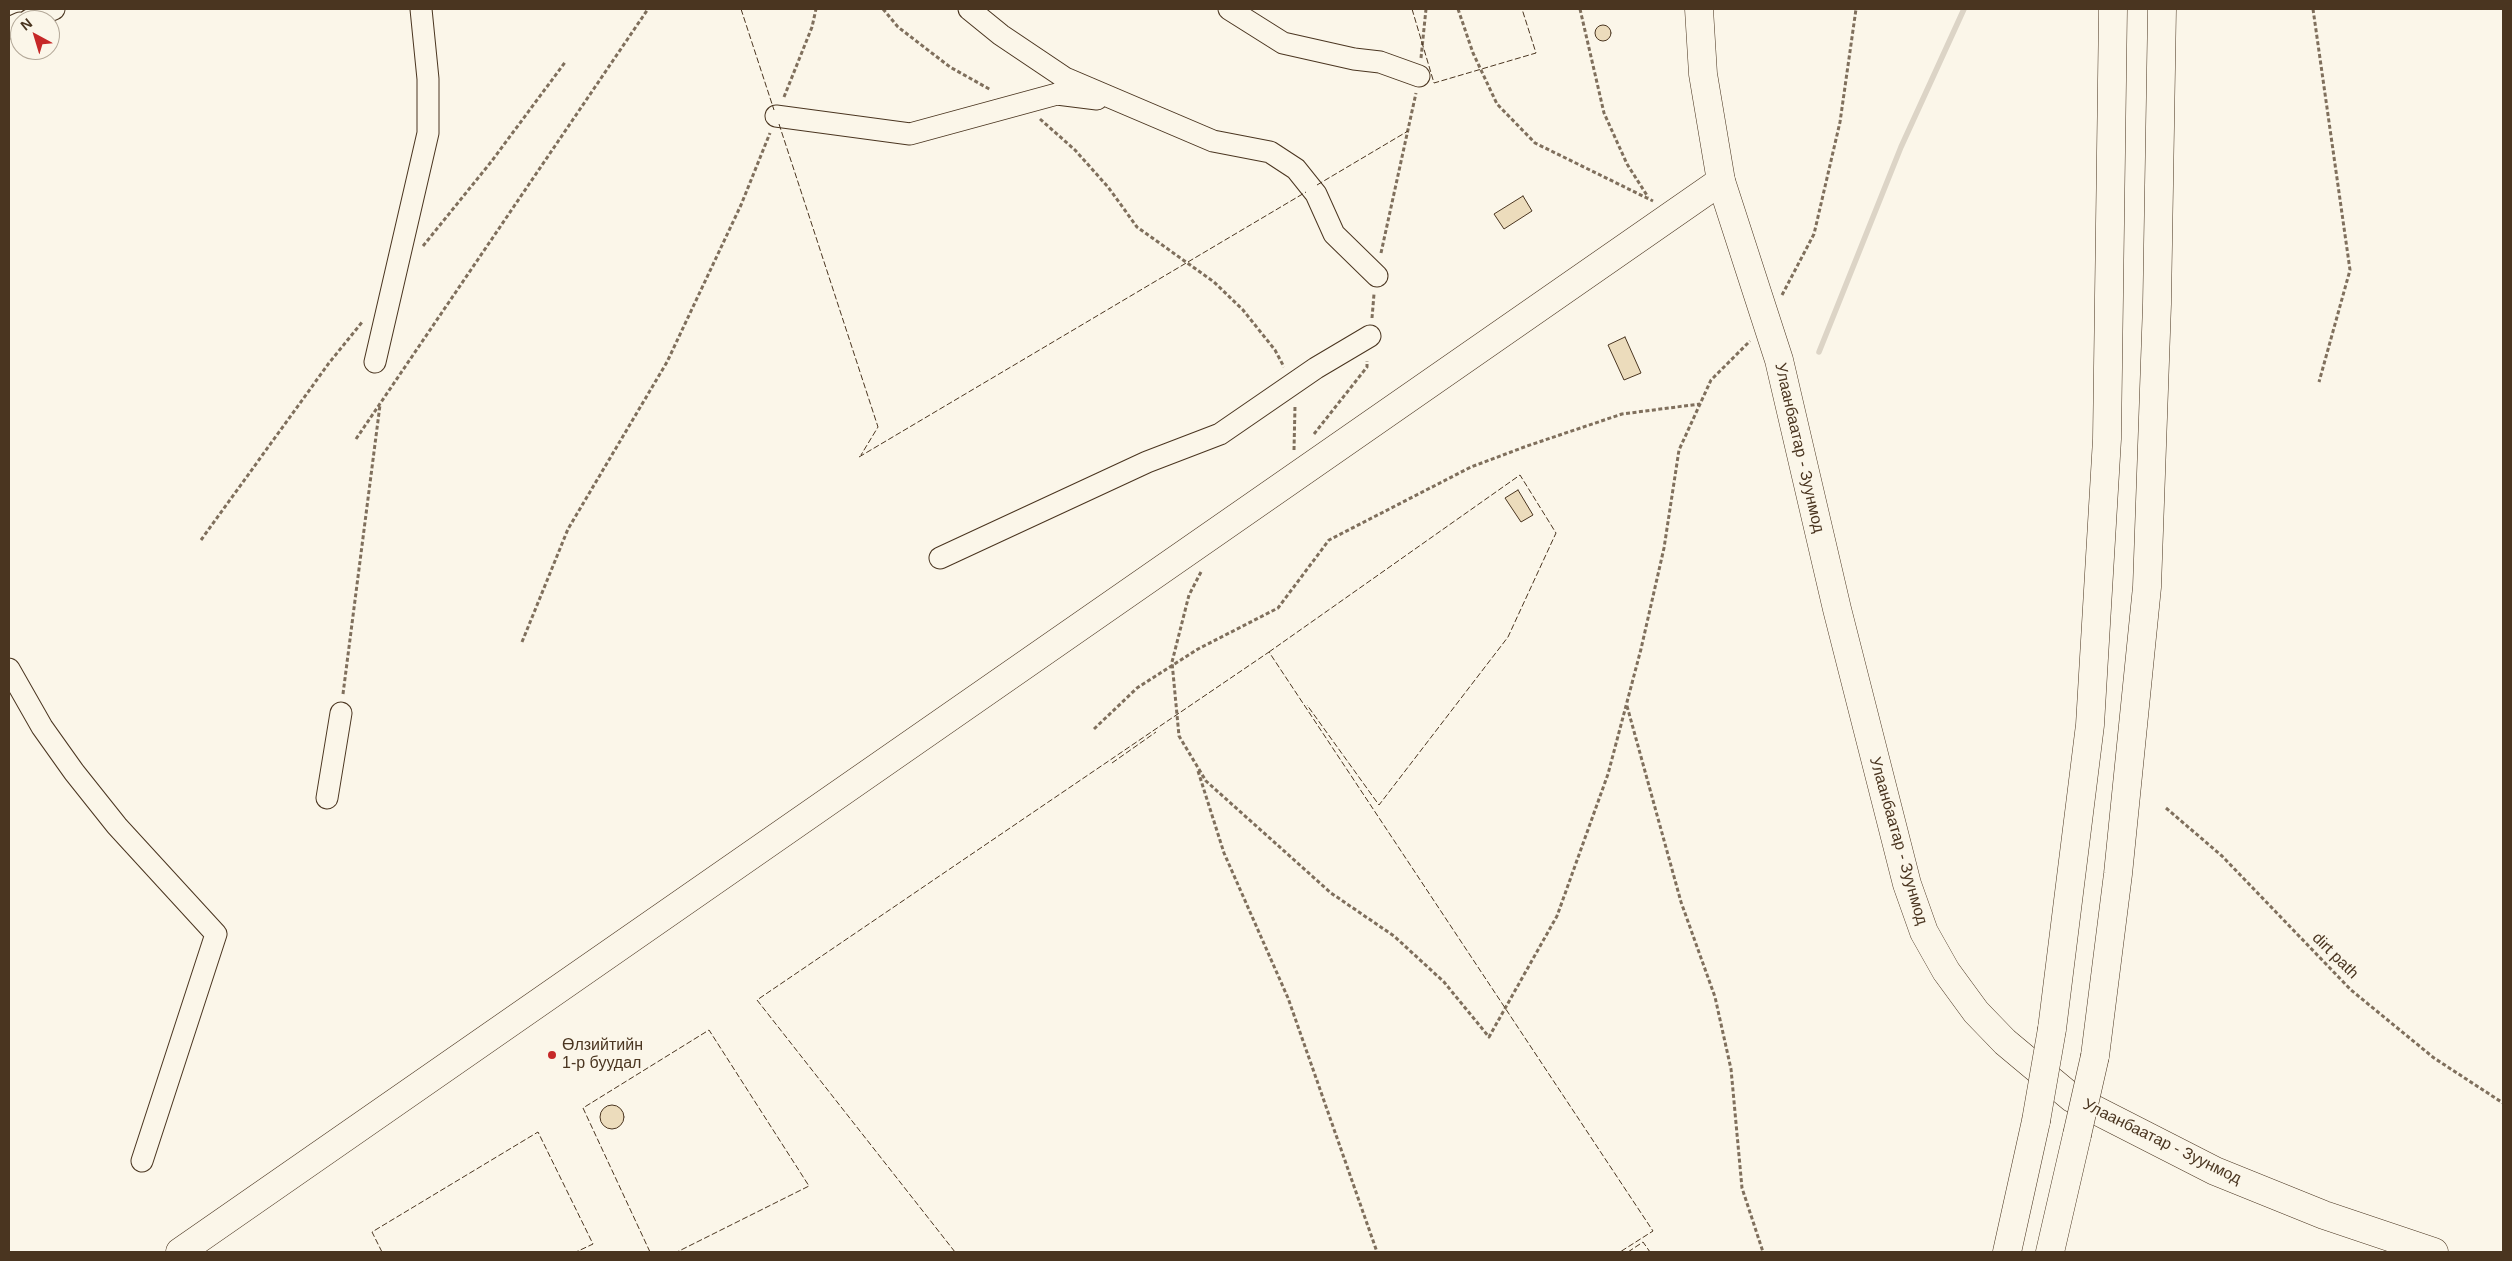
<!DOCTYPE html>
<meta charset="utf-8">
<style>
body{margin:0}
#map{position:relative;width:2512px;height:1261px;overflow:hidden;background:#fbf6e9;font-family:Helvetica,sans-serif}
canvas{display:block}
.frame{position:absolute;inset:0;border:10px solid #4a3520;pointer-events:none}
.north{position:absolute;left:10px;top:10px;width:50px;height:50px;box-sizing:border-box;background:#fbf6e9;border:1px solid #b4a999;border-radius:50%;rotate:321deg;font-size:14px;font-weight:700;line-height:20px;text-align:center;color:#4a3520}
.north::after{content:'';display:block;margin:auto;width:18px;height:22px;background:#c62828;clip-path:polygon(50% 0,100% 100%,50% 72%,0 100%)}
</style>
<div id="map">
<canvas width="2512" height="1261"></canvas>
<div class="frame"></div>
<div class="north">N</div>
</div>
<script>
const c = document.querySelector('canvas').getContext('2d');
c.lineJoin = 'round';
function toPath(rows) {
  const path = new Path2D();
  for (const r of rows) {
    if (r.length === 3) {
      path.moveTo(r[0] + r[2], r[1]);
      path.arc(r[0], r[1], r[2], 0, 2 * Math.PI);
      continue;
    }
    path.moveTo(r[0], r[1]);
    for (let i = 2; i < r.length; i += 2) path.lineTo(r[i], r[i + 1]);
  }
  return path;
}
function trace(path, color, width, dash) {
  c.strokeStyle = color;
  c.lineWidth = width;
  c.lineCap = dash ? 'butt' : 'round';
  c.setLineDash(dash || []);
  c.stroke(path);
}
function fill(path, color) {
  c.fillStyle = color;
  c.fill(path, 'evenodd');
}
function label(font, color, halo, rows, align = 'center') {
  c.font = font + ' Helvetica,sans-serif';
  c.lineWidth = 4;
  c.setLineDash([]);
  c.textBaseline = 'middle';
  c.strokeStyle = halo;
  c.fillStyle = color;
  for (const [text, x, y, turn = 0] of rows) {
    c.save();
    c.translate(x, y);
    c.rotate((+turn || 0) * Math.PI / 180);
    c.textAlign = isNaN(turn) ? turn : align;
    if (halo) c.strokeText(text, 0, 0);
    c.fillText(text, 0, 0);
    c.restore();
  }
}
const stream = toPath([
 [1819,352,1901,147,1964,9]
]);
const building = toPath([
 [1603,33,8],
 [1523,196,1532,211,1504,229,1494,214,1523,196],
 [1625,337,1641,373,1624,380,1608,345,1625,337],
 [1518,490,1533,515,1521,522,1505,498,1518,490],
 [612,1117,12]
]);
const path = toPath([
 [883,9,898,27,950,67,991,90],
 [1458,9,1473,53,1497,104,1535,143,1653,201],
 [1580,9,1604,113,1627,164,1648,197],
 [2313,9,2350,270,2319,382],
 [1421,58,1426,9],
 [784,97,812,27,816,9],
 [1040,119,1075,150,1108,187,1137,227,1214,282,1243,310,1275,350,1284,367],
 [423,246,491,162,566,61],
 [1381,253,1416,93],
 [1782,295,1814,234,1840,122,1856,9],
 [1372,318,1374,294],
 [1314,434,1367,367,1367,361],
 [356,439,648,9],
 [1294,450,1295,406],
 [201,540,329,363,363,321],
 [1201,572,1189,595,1172,662,1179,736,1206,781,1331,893,1394,936,1444,982,1489,1037,1557,916,1608,774,1641,649,1664,548,1679,450,1711,380,1750,341],
 [522,642,568,529,667,362,741,205,770,133],
 [343,694,380,405],
 [1627,706,1681,902,1715,997,1731,1069,1742,1188,1763,1252],
 [1094,729,1137,688,1198,649,1278,608,1329,540,1471,467,1527,446,1622,414,1700,404],
 [1198,771,1224,853,1288,998,1377,1252],
 [2166,808,2222,856,2351,990,2434,1058,2503,1103]
]);
const minor = toPath([
 [969,9,1001,35,1065,78,1213,141,1270,152,1296,169,1316,194,1334,234,1377,276],
 [1229,9,1283,43,1354,59,1380,62,1419,76],
 [29,20,54,9],
 [9,28,20,23],
 [776,116,910,134,1057,94,1097,99],
 [375,362,428,133,428,79,421,9],
 [940,558,1147,462,1220,434,1316,368,1370,336],
 [9,669,42,727,74,772,117,826,216,934,142,1161],
 [327,798,341,713]
]);
const major = toPath([
 [180,1252,1721,181]
]);
const highway = toPath([
 [1699,9,1703,74,1721,181,1779,360,1837,609,1907,884,1924,932,1946,971,1976,1012,2005,1042,2072,1098,2215,1171,2324,1215,2434,1252],
 [2052,1029,2090,725,2107,439,2113,9],
 [2095,1056,2118,874,2147,587,2157,304,2162,9],
 [2007,1252,2036,1121],
 [2050,1252,2077,1135]
]);
const highwayBridge = toPath([
 [2036,1121,2052,1029],
 [2077,1135,2095,1056]
]);
const fence = toPath([
 [741,9,774,110],
 [1412,9,1434,83,1536,53,1522,9],
 [779,124,878,427,861,455],
 [1317,185,1408,131],
 [859,457,1306,192],
 [1269,652,1520,475,1556,533,1508,637,1379,805,1307,705],
 [1112,763,1156,732],
 [382,1252,372,1232,538,1132,593,1244,576,1252],
 [650,1252,583,1108,709,1030,809,1186,677,1252],
 [955,1252,757,1000,1269,652,1653,1231,1620,1252],
 [1628,1252,1643,1242,1650,1252]
]);
const markers = [
 [552,1055,5,"#c62828"]
];
const streetNames = [
 ["Улаанбаатар - Зуунмод",1799,448,77],
 ["Улаанбаатар - Зуунмод",1898,841,74],
 ["dirt path",2335,956,45],
 ["Улаанбаатар - Зуунмод",2162,1142,26]
];
const poiNames = [
 ["Өлзийтийн",562,1046],
 ["1-р буудал",562,1064]
];
trace(stream, '#dcd4c6', 5.5);
fill(building, '#ecdcbc');
trace(building, '#4a3520', 1);
trace(minor, '#4a3520', 23);
trace(major, '#4a3520', 29);
trace(highway, '#4a3520', 29);
trace(path, '#7f6f5c', 3, [4, 2.5]);
trace(minor, '#fbf6e9', 21);
trace(major, '#fbf6e9', 28);
trace(highway, '#fbf6e9', 28);
trace(highwayBridge, '#4a3520', 29, []);
trace(highwayBridge, '#fbf6e9', 28);
trace(fence, '#4a3520', 1, [6, 2.5]);
for (const [x, y, r, color] of markers) {
  const dot = new Path2D();
  dot.arc(x, y, r, 0, 2 * Math.PI);
  c.fillStyle = color;
  c.fill(dot);
  trace(dot, '#fbf6e9', 2);
}
label('16px', '#4a3520', '#fbf6e9', streetNames);
label('16px', '#4a3520', '#fbf6e9', poiNames, 'left');
</script>
